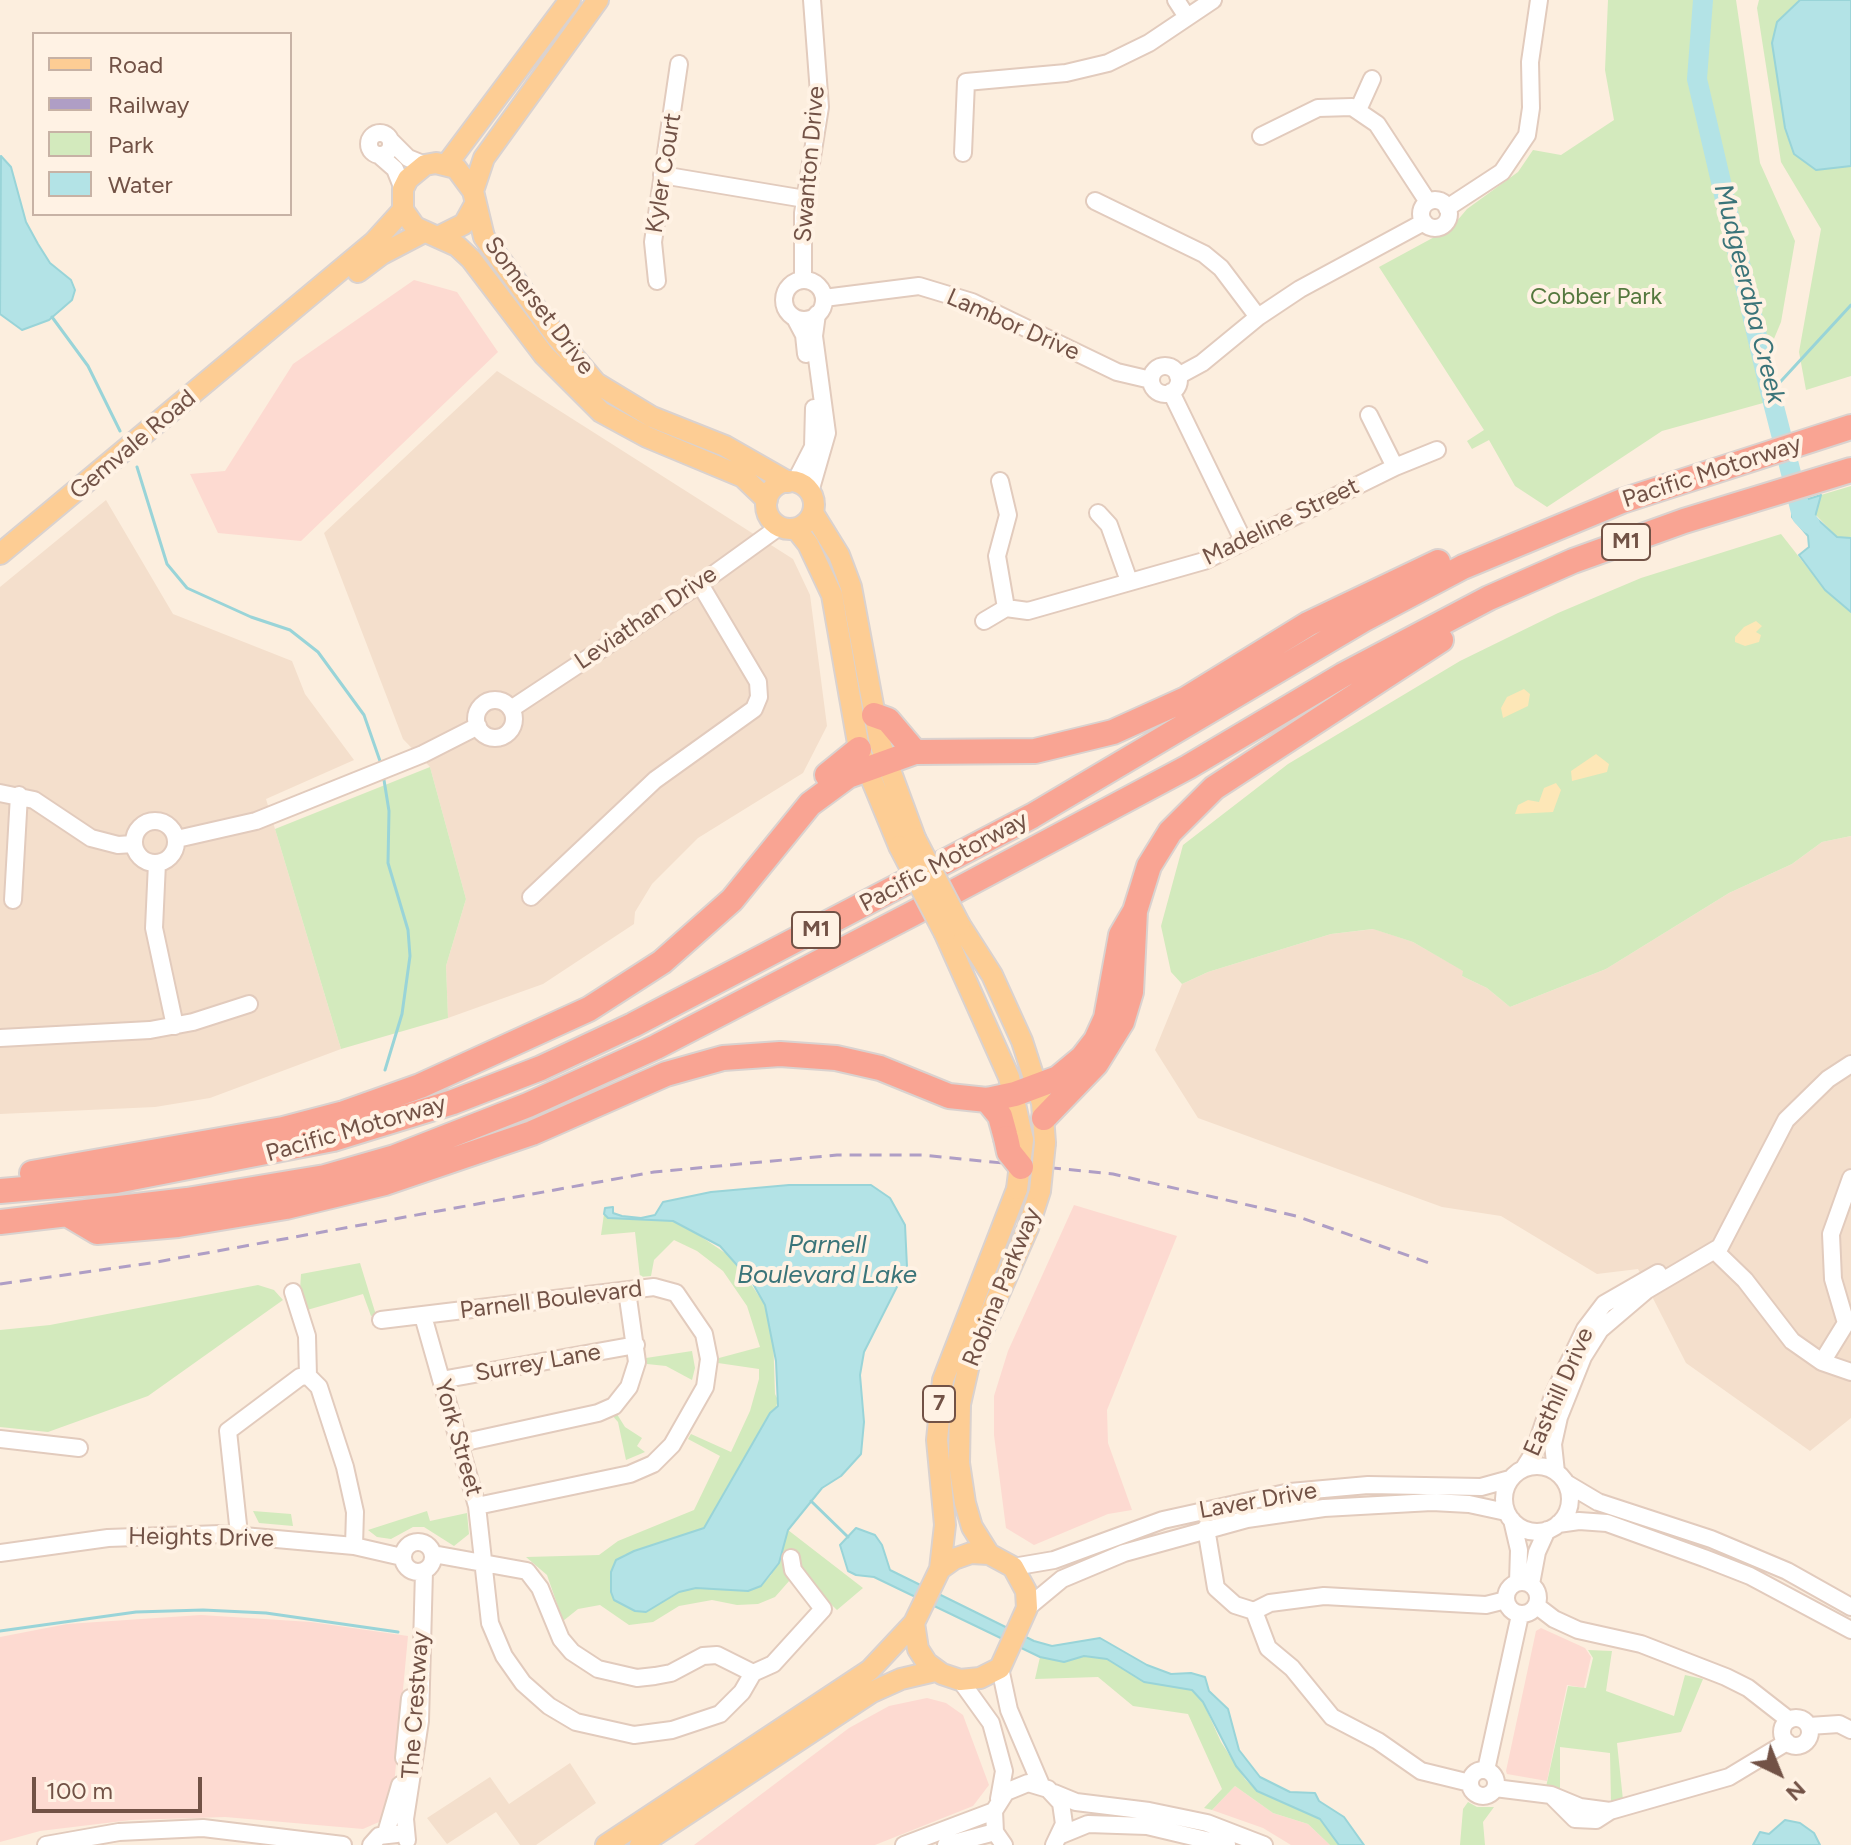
<!DOCTYPE html>
<style>
body{margin:0}
#map{position:relative;width:1851px;height:1845px;overflow:hidden;background:#fceede;font-family:Figtree,sans-serif}
canvas{display:block}
.legend{position:absolute;left:32px;top:32px;width:260px;height:184px;box-sizing:border-box;background:#fff2e4;border:2px solid #c7b2a5;margin:0;padding:10px 14px;list-style:none;font-size:24px;color:#725246}
.legend li{display:flex;align-items:center;gap:16px;height:40px}
.legend b{width:40px;border:2px solid #c7b2a5}
.north{position:absolute;left:1739px;top:1733px;width:80px;height:80px;-webkit-text-stroke:6px #fff2e4;paint-order:stroke;rotate:137deg;font-size:22px;font-weight:700;line-height:32px;text-align:center;color:#725246}
.north::after{content:'';display:block;margin:auto;width:28px;height:36px;background:#725246;clip-path:polygon(50% 0,100% 100%,50% 72%,0 100%)}
.scale{position:absolute;left:32px;top:1777px;width:170px;height:36px;box-sizing:border-box;border:4px solid #725246;border-top:0;padding-left:10px;font-size:24px;line-height:28px;white-space:nowrap;color:#725246;-webkit-text-stroke:6px #fff2e4;paint-order:stroke}
</style>
<div id="map">
<canvas width="1851" height="1845"></canvas>
<ul class="legend">
<li><b style="height:10px;background:#fdcd94"></b>Road</li>
<li><b style="height:10px;background:#af9ec5"></b>Railway</li>
<li><b style="height:22px;background:#d3eabd"></b>Park</li>
<li><b style="height:22px;background:#b3e3e6"></b>Water</li>
</ul>
<div class="north">N</div>
<div class="scale">100 m</div>
</div>
<script>
const c = document.querySelector('canvas').getContext('2d');
c.lineJoin = 'round';
function fill(path, color) {
  c.fillStyle = color;
  c.fill(path, 'evenodd');
}
function toPath(rows) {
  const path = new Path2D();
  for (const r of rows) {
    if (r.length === 3) {
      path.moveTo(r[0] + r[2], r[1]);
      path.arc(r[0], r[1], r[2], 0, 2 * Math.PI);
      continue;
    }
    path.moveTo(r[0], r[1]);
    for (let i = 2; i < r.length; i += 2) path.lineTo(r[i], r[i + 1]);
  }
  return path;
}
function trace(path, color, width, dash) {
  c.strokeStyle = color;
  c.lineWidth = width;
  c.lineCap = dash ? 'butt' : 'round';
  c.setLineDash(dash || []);
  c.stroke(path);
}
function label(font, color, halo, rows, align = 'center') {
  c.font = font + ' Figtree,sans-serif';
  c.lineWidth = 8;
  c.setLineDash([]);
  c.textBaseline = 'middle';
  c.strokeStyle = halo;
  c.fillStyle = color;
  for (const [text, x, y, turn = 0] of rows) {
    c.save();
    c.translate(x, y);
    c.rotate((+turn || 0) * Math.PI / 180);
    c.textAlign = isNaN(turn) ? turn : align;
    if (halo) c.strokeText(text, 0, 0);
    c.fillText(text, 0, 0);
    c.restore();
  }
}
const residential = toPath([
 [497,371,793,559,810,595,827,726,803,773,698,838,652,884,635,912,634,924,543,984,448,1018,446,966,466,899,430,767,403,739,324,533],
 [106,500,173,614,292,661,305,694,354,760,266,799,341,1049,210,1098,155,1107,0,1114,0,587],
 [1851,836,1851,1418,1810,1451,1686,1363,1638,1269,1597,1274,1501,1216,1442,1207,1198,1118,1155,1050,1182,984,1208,972,1331,934,1374,929,1413,942,1464,971,1462,976,1487,988,1510,1007,1606,969,1729,893,1792,864,1822,842],
 [570,1763,596,1803,536,1845,520,1845,496,1812,447,1844,427,1818,490,1777,509,1804]
]);
const commercial = toPath([
 [414,280,457,292,498,352,301,541,218,533,190,474,225,471,293,364],
 [1074,1205,1177,1236,1107,1410,1108,1443,1132,1510,1108,1514,1034,1545,1006,1528,994,1435,994,1396,1008,1351],
 [201,1615,311,1622,408,1636,392,1807,379,1822,363,1829,225,1817,131,1820,40,1831,0,1842,0,1637,67,1624],
 [1541,1628,1585,1648,1591,1657,1584,1688,1567,1685,1547,1781,1507,1774,1506,1771,1536,1631],
 [927,1698,946,1703,963,1715,989,1785,973,1806,875,1845,694,1845,849,1728,889,1706],
 [1235,1786,1273,1813,1308,1824,1330,1845,1291,1845,1263,1828,1212,1810]
]);
const green = toPath([
 [1608,0,1736,0,1760,163,1795,241,1781,322,1763,365,1774,400,1662,431,1547,507,1515,486,1489,440,1472,449,1467,441,1484,430,1379,267,1451,228,1467,209,1518,172,1533,150,1561,155,1614,120,1605,70],
 [1759,0,1851,0,1851,376,1806,390,1799,352,1821,229,1781,162,1757,8],
 [1851,486,1851,538,1837,537,1814,513,1821,495],
 [1781,534,1825,590,1851,612,1851,836,1822,842,1792,864,1729,893,1606,969,1510,1007,1487,988,1462,976,1463,971,1413,942,1373,929,1331,934,1208,972,1182,984,1171,972,1161,926,1183,845,1288,764,1460,661,1558,613,1641,578],
 [430,767,466,899,446,966,448,1018,341,1049,275,829],
 [604,1214,608,1218,672,1221,684,1225,734,1259,765,1305,773,1334,775,1394,778,1400,775,1411,770,1413,704,1528,624,1555,616,1560,610,1582,658,1605,679,1592,696,1588,748,1591,761,1586,771,1575,788,1530,863,1588,837,1610,807,1581,790,1580,775,1597,758,1604,737,1605,712,1600,679,1606,653,1622,629,1625,600,1605,578,1609,563,1621,547,1575,526,1557,599,1555,618,1541,694,1510,720,1456,688,1439,691,1434,731,1452,750,1411,759,1379,759,1369,718,1363,719,1358,760,1347,747,1306,723,1271,697,1251,674,1240,654,1260,651,1276,640,1277,635,1232,601,1235],
 [360,1263,376,1315,371,1316,363,1294,307,1310,300,1290,301,1274],
 [258,1285,274,1290,283,1300,148,1396,48,1432,0,1427,0,1330,50,1325],
 [692,1351,695,1368,692,1380,666,1366,647,1364,646,1358],
 [615,1411,625,1427,642,1438,637,1446,645,1452,626,1460,618,1422,611,1414],
 [253,1511,291,1514,293,1526,259,1523],
 [427,1511,430,1521,467,1513,469,1534,454,1546,424,1527,413,1527,391,1539,377,1537,368,1530],
 [1588,1650,1612,1651,1606,1691,1674,1716,1685,1675,1703,1679,1681,1732,1617,1743,1623,1800,1611,1803,1610,1753,1560,1747,1560,1792,1546,1787,1568,1686,1586,1688,1593,1658],
 [1084,1656,1107,1659,1144,1682,1192,1690,1203,1702,1221,1742,1245,1779,1257,1791,1320,1819,1339,1845,1330,1845,1308,1824,1273,1813,1235,1786,1212,1810,1204,1808,1222,1789,1188,1714,1133,1706,1098,1677,1035,1679,1040,1657,1064,1662],
 [1468,1802,1477,1807,1494,1807,1483,1822,1485,1845,1460,1845,1463,1809]
]);
const sand = toPath([
 [1756,621,1762,626,1756,632,1761,635,1759,642,1745,646,1735,642,1735,637,1744,627],
 [1524,689,1530,694,1528,706,1503,718,1501,708,1507,697],
 [1596,754,1609,764,1607,772,1572,781,1571,771],
 [1556,783,1561,790,1553,812,1515,814,1518,805,1528,800,1539,802,1544,788]
]);
const water = toPath([
 [1800,0,1851,0,1851,166,1816,170,1794,154,1785,128,1772,43,1777,22,1800,0],
 [1,156,11,167,26,222,38,244,50,263,71,280,75,290,72,300,49,320,22,330,0,314,1,156],
 [1821,495,1815,517,1837,537,1851,538,1851,612,1825,590,1799,555,1809,547,1808,536,1792,517,1792,504,1821,495],
 [789,1185,871,1185,890,1198,905,1225,907,1267,864,1352,860,1375,864,1422,861,1454,841,1476,822,1488,788,1530,779,1563,761,1586,748,1591,696,1588,679,1592,646,1612,635,1611,614,1600,611,1592,611,1572,616,1560,634,1551,704,1528,770,1413,778,1406,776,1361,765,1305,752,1282,720,1246,673,1221,608,1218,604,1214,605,1208,613,1207,613,1213,622,1216,641,1218,655,1215,663,1202,711,1192,789,1185],
 [856,1528,875,1535,882,1545,890,1570,1034,1641,1052,1646,1100,1638,1147,1665,1171,1674,1191,1673,1205,1677,1209,1691,1228,1709,1239,1750,1260,1777,1290,1792,1315,1793,1319,1801,1344,1817,1364,1845,1339,1845,1320,1819,1257,1791,1236,1766,1203,1702,1192,1690,1144,1682,1107,1659,1084,1656,1064,1662,1040,1657,874,1577,856,1575,848,1571,840,1545,856,1528],
 [1785,1820,1800,1823,1814,1833,1820,1845,1753,1845,1760,1832,1769,1834,1785,1820]
]);
const stream = toPath([
 [52,317,88,366,120,431],
 [1771,392,1851,305],
 [137,467,167,564,187,588,251,617,290,630,318,652,364,715,380,761],
 [384,780,389,811,388,863,408,930,410,956,402,1014,385,1070],
 [811,1501,848,1537],
 [0,1631,136,1612,203,1610,266,1613,398,1632]
]);
const river = toPath([
 [1703,0,1697,79,1768,383,1802,516,1810,524]
]);
const minor = toPath([
 [1176,0,1187,17],
 [1358,110,1372,79],
 [380,144,11],
 [1261,136,1318,108,1352,107,1377,124,1428,202],
 [391,141,408,158,425,165],
 [963,153,966,82,1066,73,1108,63,1149,43,1213,0],
 [379,155,395,169,403,189],
 [662,175,805,199],
 [1435,214,14],
 [1095,201,1204,254,1221,268,1258,317],
 [1447,208,1502,172,1527,135,1531,108,1530,62,1539,0],
 [803,279,803,213,820,107,812,0],
 [804,300,20],
 [657,281,653,242,679,64],
 [824,298,919,286,972,302,1117,372,1151,380],
 [795,318,804,335,806,354],
 [1165,380,14],
 [1178,376,1202,363,1258,317,1300,289,1424,222],
 [1171,392,1243,540],
 [1369,415,1395,467],
 [1000,481,1008,515,997,556,1006,608],
 [795,482,813,447,814,408],
 [810,492,827,433,814,336,817,314],
 [1098,513,1109,525,1129,581],
 [984,621,1006,608,1028,611,1204,561,1395,467,1437,450],
 [495,719,19],
 [511,709,700,584,779,527],
 [0,793,34,800,91,838,118,845,133,844],
 [155,842,21],
 [177,839,256,821,423,754,478,726],
 [157,863,154,928,175,1026],
 [531,897,655,780,754,709,759,697,758,682,700,584],
 [13,900,19,795],
 [0,1038,150,1030,193,1022,249,1004],
 [1715,1251,1745,1280,1792,1341,1822,1362,1846,1323,1833,1279,1831,1234,1851,1178],
 [293,1292,307,1336,308,1376],
 [423,1316,477,1506,490,1623,504,1656,523,1683,549,1706,576,1722,634,1735,672,1730,720,1714,742,1692,753,1673],
 [381,1320,654,1287,676,1293,704,1334,709,1359,705,1387,672,1445,653,1464,630,1474,477,1506],
 [1822,1362,1851,1372],
 [441,1380,636,1345],
 [0,1439,79,1448],
 [461,1443,598,1413,614,1406,629,1387,637,1362,627,1291],
 [1537,1499,33],
 [1524,1468,1534,1452,1554,1393,1585,1329,1604,1304,1658,1273],
 [1556,1472,1553,1444,1559,1417,1583,1357,1600,1330,1647,1290,1720,1247,1786,1120,1828,1079,1851,1064],
 [1566,1483,1598,1502,1711,1539,1787,1571,1851,1607],
 [1512,1520,1519,1550,1518,1582],
 [1558,1524,1579,1521,1607,1523,1704,1558,1750,1576,1851,1630],
 [1206,1528,1216,1588,1235,1605,1254,1611,1270,1603,1324,1596,1486,1605,1506,1600],
 [239,1534,228,1431,300,1377,308,1376,319,1387,345,1467,355,1512,354,1546],
 [418,1557,15],
 [0,1553,108,1538,221,1534,354,1546,402,1557],
 [433,1554,527,1571,540,1588,561,1639,572,1652,598,1669,637,1678,655,1676,671,1673,703,1656,717,1655,753,1673],
 [1013,1567,1054,1560,1163,1520,1290,1492,1368,1485,1481,1487,1510,1479],
 [1522,1598,16],
 [1531,1584,1537,1552,1547,1530],
 [1537,1606,1554,1619,1578,1630,1641,1644,1726,1677,1748,1688,1789,1720],
 [1027,1608,1062,1579,1124,1553,1247,1519,1324,1508,1432,1502,1469,1504,1506,1512],
 [1254,1611,1268,1648,1292,1668,1332,1717,1378,1741,1421,1771,1470,1783],
 [1000,1668,1009,1710,1041,1785],
 [753,1673,773,1664,823,1609,793,1570,791,1558],
 [960,1680,991,1723,1004,1771,999,1799],
 [1796,1732,14],
 [1809,1726,1839,1724,1851,1730],
 [404,1758,410,1698],
 [1483,1783,13],
 [1486,1770,1520,1615],
 [1495,1788,1551,1795,1580,1807,1610,1811,1596,1820,1575,1819,1551,1795],
 [1054,1793,1076,1802,1149,1811,1207,1823,1264,1845],
 [1610,1811,1729,1777,1787,1742],
 [386,1833,400,1785],
 [1061,1835,1088,1824,1147,1826,1227,1845],
 [407,1840,405,1819,420,1721,424,1571],
 [46,1845,119,1832,203,1828,343,1845],
 [371,1845,379,1836,397,1834],
 [904,1845,994,1811],
 [946,1845,995,1832],
 [1004,1845,995,1832,994,1811,1006,1792,1028,1783,1048,1789,1061,1803,1064,1824,1054,1845]
]);
const major = toPath([
 [598,0,484,158,473,191,484,237,557,337,596,383,652,417,725,446,788,482],
 [447,164,570,0],
 [473,191,456,168,436,163,425,165,408,179,403,189,403,210,415,227,457,246,471,259,544,355,601,412,647,437,743,477,767,500],
 [440,236,464,224,474,206],
 [358,272,382,254,424,232],
 [790,505,24],
 [813,513,839,555,851,587,880,743,915,838],
 [796,529,808,544,832,595,859,749,899,846],
 [0,554,374,242,403,210],
 [960,925,992,975,1022,1041,1042,1103,1045,1143],
 [945,934,1009,1077,1023,1140],
 [971,1553,989,1554,1013,1567,1026,1591,1027,1608,1000,1668,980,1678,960,1680,942,1674,927,1663,918,1649,914,1623,940,1569,954,1559,971,1553],
 [989,1554,972,1527,965,1503,959,1463,960,1404,970,1360,1028,1228,1040,1191],
 [940,1569,945,1525,937,1440,943,1380,1017,1189],
 [606,1845,870,1670,914,1623],
 [640,1845,872,1692,901,1679,935,1671]
]);
const highway = toPath([
 [874,715,888,720,915,752],
 [827,775,859,749],
 [987,1100,1000,1116,1006,1138],
 [1044,1118,1096,1064,1122,1022,1131,992,1135,911,1149,866,1170,832,1214,788,1441,640],
 [32,1173,283,1129,344,1113,420,1086,589,1009,662,962,732,900,810,804,848,776,915,752,1035,751,1113,732,1186,699,1308,624,1438,562],
 [0,1191,116,1181,333,1139,453,1102,541,1068,633,1025,1032,816,1363,620,1463,567,1622,501,1851,427],
 [70,1216,97,1232,178,1225,286,1207,385,1183,532,1133,666,1074,723,1058,780,1054,836,1058,880,1068,949,1096,987,1100,1015,1094,1058,1078,1082,1058,1096,1040,1106,1018,1121,935,1135,911],
 [0,1222,187,1200,325,1177,395,1157,528,1105,656,1047,912,914,1188,767,1343,675,1489,598,1573,561,1684,521,1851,470]
]);
const rail = toPath([
 [0,1284,151,1263,654,1172,837,1155,922,1155,1113,1174,1296,1216,1432,1264]
]);
const majorBridge = toPath([
 [915,838,960,925],
 [899,846,945,934],
 [1017,1189,1023,1140],
 [1040,1191,1045,1143]
]);
const highwayBridge = toPath([
 [1006,1138,1009,1152,1021,1167]
]);
const shields = [
 [1626,542,48],
 [816,930,48],
 [939,1404,32]
];
const shieldNames = [
 ["M1",1626,542],
 ["M1",816,930],
 ["7",939,1404]
];
const streetNames = [
 ["Swanton Drive",810,164,-85],
 ["Kyler Court",664,173,-81],
 ["Somerset Drive",539,306,53],
 ["Lambor Drive",1013,325,24],
 ["Gemvale Road",133,445,-40],
 ["Pacific Motorway",1712,472,-18],
 ["Madeline Street",1281,522,-26],
 ["Leviathan Drive",646,618,-34],
 ["Pacific Motorway",944,862,-28],
 ["Pacific Motorway",356,1129,-16],
 ["Robina Parkway",1002,1287,-68],
 ["Parnell Boulevard",551,1300,-7],
 ["Surrey Lane",538,1363,-10],
 ["Easthill Drive",1559,1392,-66],
 ["York Street",458,1438,74],
 ["Laver Drive",1258,1501,-10],
 ["Heights Drive",201,1538,1],
 ["The Crestway",416,1705,-86]
];
const parkNames = [
 ["Cobber Park",1596,297]
];
const waterNames = [
 ["Mudgeeraba Creek",1749,294,76],
 ["Parnell",827,1245],
 ["Boulevard Lake",827,1275]
];
fill(residential, '#f4dfcc');
fill(commercial, '#fddad1');
fill(green, '#d3eabd');
fill(sand, '#fde7b7');
fill(water, '#b3e3e6');
trace(water, '#99d4d8', 2);
trace(stream, '#99d4d8', 3);
trace(river, '#b3e3e6', 20);
trace(minor, '#e2cbbd', 20);
trace(major, '#dad2cf', 24);
trace(highway, '#dad2cf', 28);
trace(minor, '#fff', 16);
trace(major, '#fdcd94', 20);
trace(highway, '#f9a493', 24);
trace(rail, '#af9ec5', 3, [12, 8]);
trace(majorBridge, '#dad2cf', 24, []);
trace(highwayBridge, '#dad2cf', 28, []);
trace(majorBridge, '#fdcd94', 20);
trace(highwayBridge, '#f9a493', 24);
for (const [x, y, w] of shields) {
  const box = new Path2D();
  box.roundRect(x - w / 2, y - 18, w, 36, 6);
  c.fillStyle = '#fff2e4';
  c.fill(box);
  trace(box, '#725246', 2);
}
label('bold 22px', '#725246', null, shieldNames);
label('24px', '#725246', '#fff2e4', streetNames);
label('24px', '#54783e', '#fff2e4', parkNames);
label('italic 26px', '#3a7479', '#fff2e4', waterNames);
</script>
